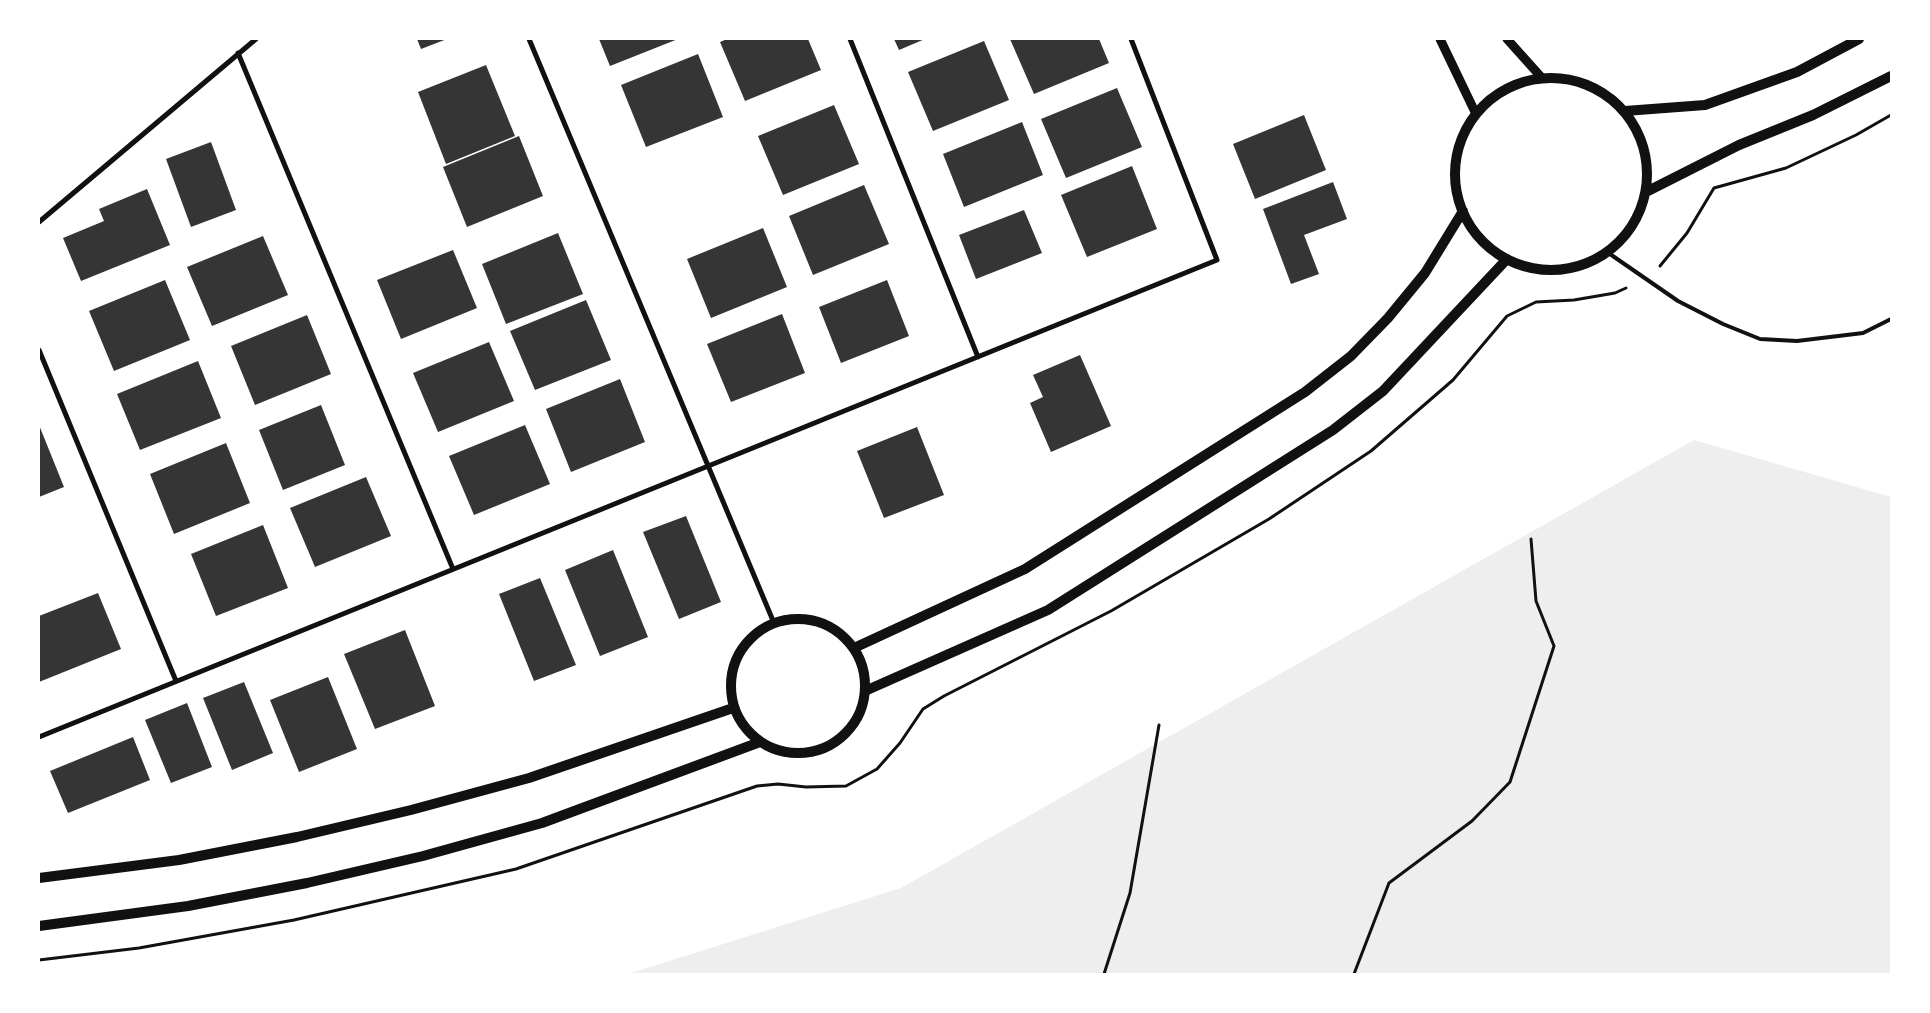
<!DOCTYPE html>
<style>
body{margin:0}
#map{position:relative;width:1930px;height:1013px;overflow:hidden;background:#fff;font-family:Georgia,serif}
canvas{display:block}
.frame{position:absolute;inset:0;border:40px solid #fff;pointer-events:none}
</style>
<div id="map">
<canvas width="1930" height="1013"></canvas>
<div class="frame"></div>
</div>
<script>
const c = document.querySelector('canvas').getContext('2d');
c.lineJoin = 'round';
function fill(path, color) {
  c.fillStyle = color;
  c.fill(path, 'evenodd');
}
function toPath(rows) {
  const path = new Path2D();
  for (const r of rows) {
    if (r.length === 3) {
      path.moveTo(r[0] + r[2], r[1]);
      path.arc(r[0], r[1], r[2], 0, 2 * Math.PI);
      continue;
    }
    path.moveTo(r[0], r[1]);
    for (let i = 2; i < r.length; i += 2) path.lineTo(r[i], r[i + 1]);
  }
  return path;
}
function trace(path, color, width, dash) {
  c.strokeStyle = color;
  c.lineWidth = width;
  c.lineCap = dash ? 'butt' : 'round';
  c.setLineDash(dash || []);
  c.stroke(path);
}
const green = toPath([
 [1694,440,1891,497,1891,974,628,974,901,888]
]);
const building = toPath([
 [417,39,447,39,421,49],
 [599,39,678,39,610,66],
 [727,39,808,39,821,70,745,101,720,42],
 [894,39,925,39,899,50],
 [1010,39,1099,39,1109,63,1034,94],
 [984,41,1009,100,933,131,908,72],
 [698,54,723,117,646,147,621,85],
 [486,65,515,136,446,164,418,92],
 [1117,88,1142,147,1066,178,1041,119],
 [834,105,859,164,783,195,758,136],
 [1304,115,1326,170,1255,199,1233,144],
 [1022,122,1043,175,964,207,943,154],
 [519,136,543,196,467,227,443,167],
 [211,142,236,210,191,227,166,159],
 [1132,166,1157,229,1087,257,1061,195],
 [1333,182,1347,219,1304,235,1319,274,1291,284,1263,209],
 [864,185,889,244,813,275,789,216],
 [147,189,170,245,81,281,63,238,104,221,99,209],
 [1024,210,1042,253,976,279,959,235],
 [763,228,787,287,711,318,687,259],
 [558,233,583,294,506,324,482,264],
 [263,236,288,295,212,326,187,267],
 [453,250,477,308,401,339,377,280],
 [165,280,190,340,114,371,89,311],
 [887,280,909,336,841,363,819,307],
 [586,300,611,360,535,390,510,331],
 [782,314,805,373,731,402,707,344],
 [307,315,331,374,255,405,231,346],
 [489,342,514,401,438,432,413,373],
 [1080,355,1111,426,1051,452,1030,403,1043,397,1033,375],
 [198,361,221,418,140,450,117,394],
 [620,379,645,442,571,472,546,409],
 [321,405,345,465,283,490,259,430],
 [39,425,64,487,39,497],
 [525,425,550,484,474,515,449,456],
 [917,427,944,495,884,518,857,451],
 [226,443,250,503,174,534,150,474],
 [366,477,391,536,315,567,290,508],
 [686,516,721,602,679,619,643,532],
 [263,525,288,588,216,616,191,554],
 [613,550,648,637,600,656,565,570],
 [540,578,576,665,534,681,499,594],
 [98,593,121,649,39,682,39,616],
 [405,630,435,706,375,729,344,654],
 [328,677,357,749,299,772,270,700],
 [244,682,273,753,232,770,203,698],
 [187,703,212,767,171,783,145,720],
 [133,737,150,780,68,813,50,771]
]);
const path = toPath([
 [1660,266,1687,233,1714,188,1786,168,1856,135,1891,115],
 [39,960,139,948,294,920,516,869,757,786,778,784,806,787,846,786,877,769,900,743,923,709,944,696,1111,611,1269,519,1371,451,1453,380,1507,316,1536,302,1574,300,1615,293,1626,288],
 [1104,974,1130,893,1159,725],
 [1354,974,1389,883,1472,821,1510,782,1554,646,1536,601,1531,539]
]);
const service = toPath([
 [1607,252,1678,301,1723,324,1760,339,1797,341,1863,333,1891,319]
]);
const minor = toPath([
 [529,39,774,623],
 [850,39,978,357],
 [238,53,453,569],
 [39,222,256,39],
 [39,350,176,681],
 [39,737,1217,260,1131,39]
]);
const tertiary = toPath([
 [1440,39,1476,114],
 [1507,39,1542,78]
]);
const secondary = toPath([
 [1551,174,96],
 [1625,111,1705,105,1797,72,1859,39],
 [1646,192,1739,145,1813,115,1891,76],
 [798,686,67],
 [854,648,1025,569,1305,392,1351,356,1388,318,1425,273,1463,211],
 [865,691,1048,610,1333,430,1383,391,1507,259],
 [39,878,179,860,297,837,411,810,529,778,733,708],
 [39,926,188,906,307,883,423,856,542,823,760,742]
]);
fill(green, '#eee');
fill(building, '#353535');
trace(path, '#111', 3);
trace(service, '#111', 4);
trace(minor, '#111', 5);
trace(tertiary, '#111', 9);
trace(secondary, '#111', 10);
</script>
